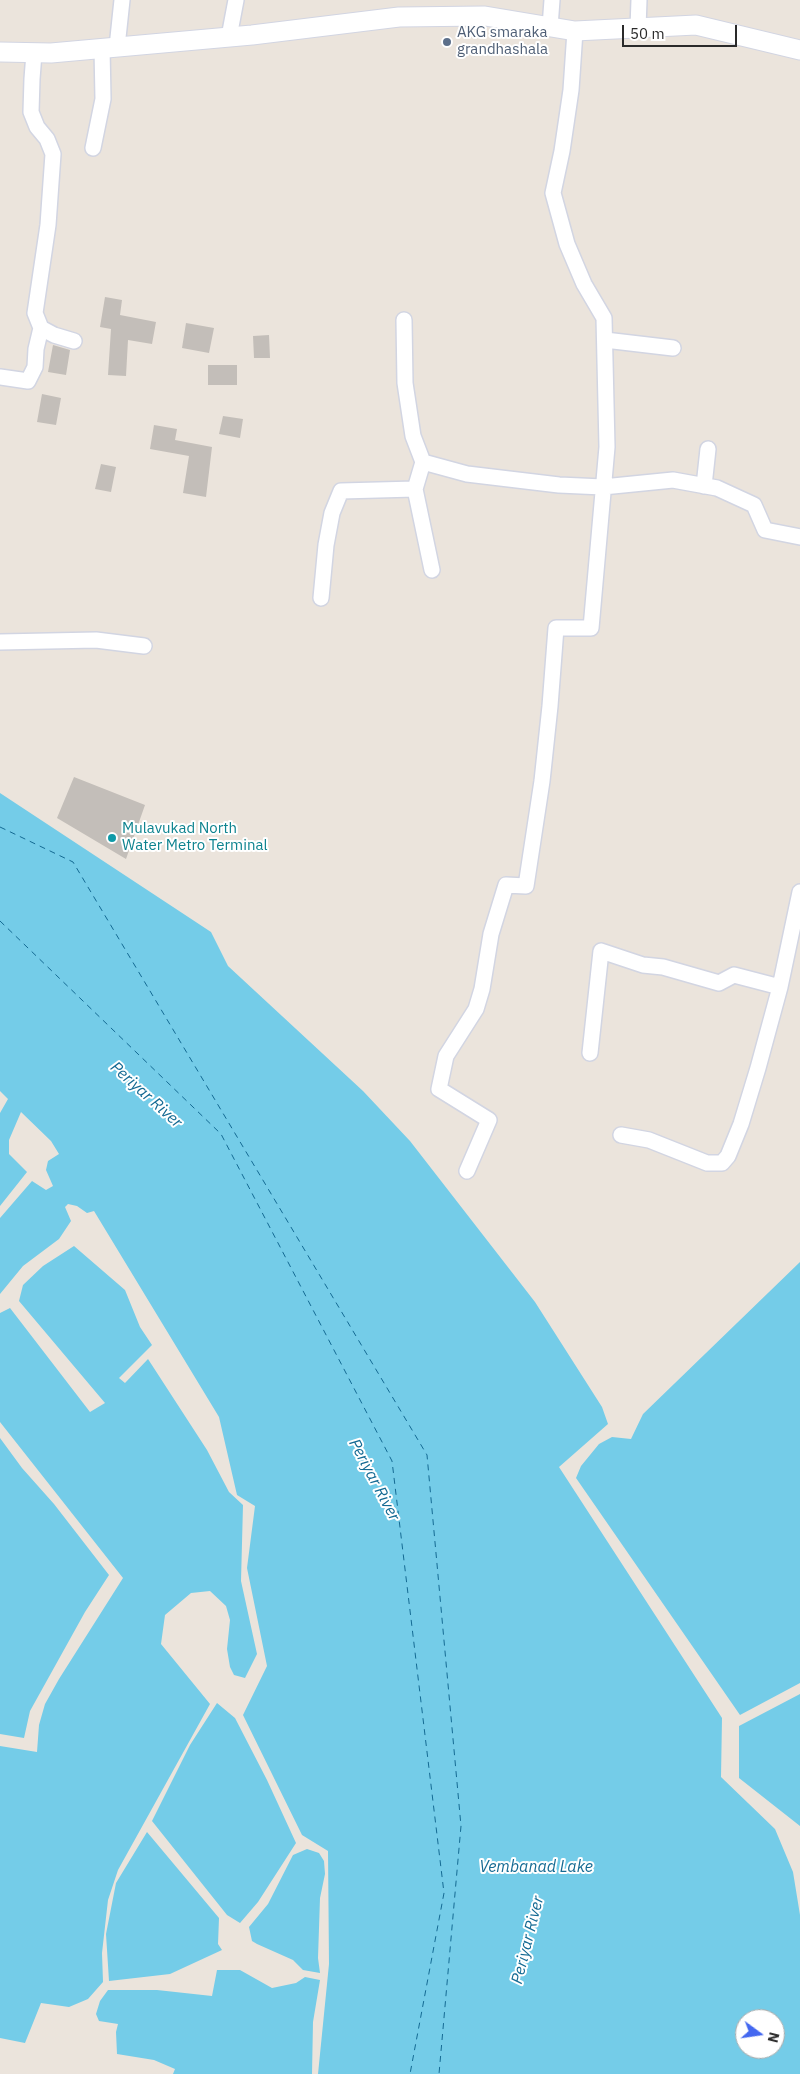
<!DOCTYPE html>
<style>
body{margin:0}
#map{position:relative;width:800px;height:2074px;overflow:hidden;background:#ebe4dc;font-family:"IBM Plex Sans",sans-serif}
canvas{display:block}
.north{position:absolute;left:735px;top:2009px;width:50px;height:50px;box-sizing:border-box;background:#fff;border:1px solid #aaa;border-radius:50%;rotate:104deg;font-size:14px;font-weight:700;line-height:20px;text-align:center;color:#2a2a2a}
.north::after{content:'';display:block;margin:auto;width:18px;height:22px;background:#4468f0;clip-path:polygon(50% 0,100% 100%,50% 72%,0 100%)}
.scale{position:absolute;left:622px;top:25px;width:115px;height:22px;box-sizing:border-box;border:2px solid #2a2a2a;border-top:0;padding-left:6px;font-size:15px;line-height:18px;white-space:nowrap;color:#2a2a2a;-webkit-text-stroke:4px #fff;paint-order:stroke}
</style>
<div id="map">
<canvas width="800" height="2074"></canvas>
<div class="north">N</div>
<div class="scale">50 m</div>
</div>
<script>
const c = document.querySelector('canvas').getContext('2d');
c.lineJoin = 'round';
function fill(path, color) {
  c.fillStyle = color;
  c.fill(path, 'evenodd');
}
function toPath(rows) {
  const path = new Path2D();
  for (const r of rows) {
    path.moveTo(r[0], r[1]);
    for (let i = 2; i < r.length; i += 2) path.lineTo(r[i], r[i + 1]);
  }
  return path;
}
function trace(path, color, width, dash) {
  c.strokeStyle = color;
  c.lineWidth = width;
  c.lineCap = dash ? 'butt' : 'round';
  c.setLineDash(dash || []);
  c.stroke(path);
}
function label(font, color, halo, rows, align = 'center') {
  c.font = font + ' "IBM Plex Sans",sans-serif';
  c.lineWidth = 4;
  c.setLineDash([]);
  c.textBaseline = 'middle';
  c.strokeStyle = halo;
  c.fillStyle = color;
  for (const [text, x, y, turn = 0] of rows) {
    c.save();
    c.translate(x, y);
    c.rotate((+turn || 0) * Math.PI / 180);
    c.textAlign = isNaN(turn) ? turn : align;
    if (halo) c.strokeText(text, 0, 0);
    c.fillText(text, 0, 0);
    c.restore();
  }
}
const water = toPath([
 [0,793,211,932,228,966,363,1091,410,1141,535,1302,602,1407,608,1424,559,1467,722,1718,721,1777,775,1829,793,1872,800,1915,800,2074,318,2074,329,1964,328,1851,302,1835,243,1715,267,1666,247,1568,255,1506,237,1495,219,1417,94,1211,87,1213,77,1206,68,1204,65,1207,71,1221,59,1239,23,1266,0,1294,0,1218,32,1181,46,1190,53,1186,46,1170,48,1161,59,1154,51,1141,21,1112,9,1140,9,1154,27,1172,0,1206,0,1113,8,1099,0,1091],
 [745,2019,775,2019,775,2049,745,2049],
 [74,1246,125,1290,140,1327,152,1345,119,1378,125,1383,148,1359,207,1450,229,1492,243,1505,241,1581,257,1654,245,1678,234,1675,230,1667,227,1649,230,1620,226,1606,210,1591,191,1593,165,1615,161,1644,210,1704,118,1870,108,1900,102,1953,103,1982,88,1999,69,2007,41,2003,25,2043,0,2038,0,1746,37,1752,39,1725,45,1704,59,1679,123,1578,0,1422,0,1313,10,1308,90,1412,105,1403,19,1301,23,1285,43,1266],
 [800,1262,800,1683,740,1715,576,1478,581,1466,599,1444,612,1437,631,1439,643,1414],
 [0,1438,22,1468,54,1504,109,1575,85,1612,30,1711,24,1738,0,1734],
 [800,1694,800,1826,739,1778,739,1726],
 [217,1703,235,1718,267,1780,296,1843,258,1902,240,1923,227,1915,152,1821,190,1745],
 [147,1832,219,1918,218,1944,222,1950,170,1974,109,1981,106,1934,116,1883],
 [307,1849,319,1853,324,1861,325,1874,320,1898,318,1958,320,1973,303,1970,293,1960,257,1944,252,1941,249,1927,268,1904,293,1855],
 [217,1970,240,1970,272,1988,296,1983,305,1977,320,1980,313,2022,312,2074,173,2074,175,2069,154,2060,117,2054,116,2032,118,2024,99,2021,96,2014,100,2001,108,1990,157,1990,212,1996]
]);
const ferry = toPath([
 [0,827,73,862,427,1455,461,1826,439,2074],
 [0,921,221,1134,392,1461,444,1893,410,2074]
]);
const building = toPath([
 [105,297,122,300,120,315,156,322,152,344,128,340,126,376,108,375,111,329,100,327],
 [186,323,214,328,209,353,182,348],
 [269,335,270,358,254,358,253,336],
 [53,345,70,350,66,375,48,372],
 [208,365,237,365,237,385,208,385],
 [42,394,61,398,56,425,37,422],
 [223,416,243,419,240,438,219,434],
 [154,425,177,429,175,440,212,447,206,497,183,493,189,456,150,449],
 [101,464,116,467,111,492,95,489],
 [74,777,145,805,126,859,57,818]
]);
const minor = toPath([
 [550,27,552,0],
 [638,28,639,0],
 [229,37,236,0],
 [117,47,122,0],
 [34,53,32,79,31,112,37,127,47,139,53,154,48,225,35,313,41,328,54,335,74,341],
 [93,148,103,99,102,48],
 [404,320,405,383,413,436,423,462],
 [605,340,673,348],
 [0,377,28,381,35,367,36,349,41,328],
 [704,486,708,449],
 [415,489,432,570],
 [321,598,326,545,332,513,341,491,415,489,423,462,467,474,559,485,603,487,673,480,717,488,754,505,765,530,800,537],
 [0,642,96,640,144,646],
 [590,1053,601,951,643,965,663,967,719,983,734,975,780,987],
 [621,1135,649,1140,707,1163,722,1163,728,1156,741,1124,758,1068,780,987,800,892],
 [467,1171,489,1120,439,1089,446,1056,476,1009,482,989,491,934,506,885,526,886,542,781,550,706,556,628,591,628,607,447,604,318,584,284,567,244,553,193,562,151,571,90,575,31]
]);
const tertiary = toPath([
 [0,52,51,53,252,35,399,17,485,16,575,31,696,25,800,50]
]);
const markers = [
 [447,42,5,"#5c6f8a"],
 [112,838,5,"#0f9aa8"]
];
const serviceNames = [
 ["AKG smaraka",457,33],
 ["grandhashala",457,50]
];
const cultureNames = [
 ["Mulavukad North",122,829],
 ["Water Metro Terminal",122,846]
];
const waterNames = [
 ["Periyar River",146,1095,42],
 ["Periyar River",374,1480,62],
 ["Vembanad Lake",536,1867],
 ["Periyar River",528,1940,-76]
];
fill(water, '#74cce8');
trace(ferry, '#146a93', 1, [6, 5]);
fill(building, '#c3beb9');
trace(minor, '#d2d5e2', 18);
trace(tertiary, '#d2d5e2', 21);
trace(minor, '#fff', 15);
trace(tertiary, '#fff', 19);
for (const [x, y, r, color] of markers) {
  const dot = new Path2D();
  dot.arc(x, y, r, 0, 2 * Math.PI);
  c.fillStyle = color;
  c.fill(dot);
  trace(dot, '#fff', 2);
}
label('15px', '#4e5e75', '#fff', serviceNames, 'left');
label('15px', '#0d838f', '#fff', cultureNames, 'left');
label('italic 16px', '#146a93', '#fff', waterNames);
</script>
